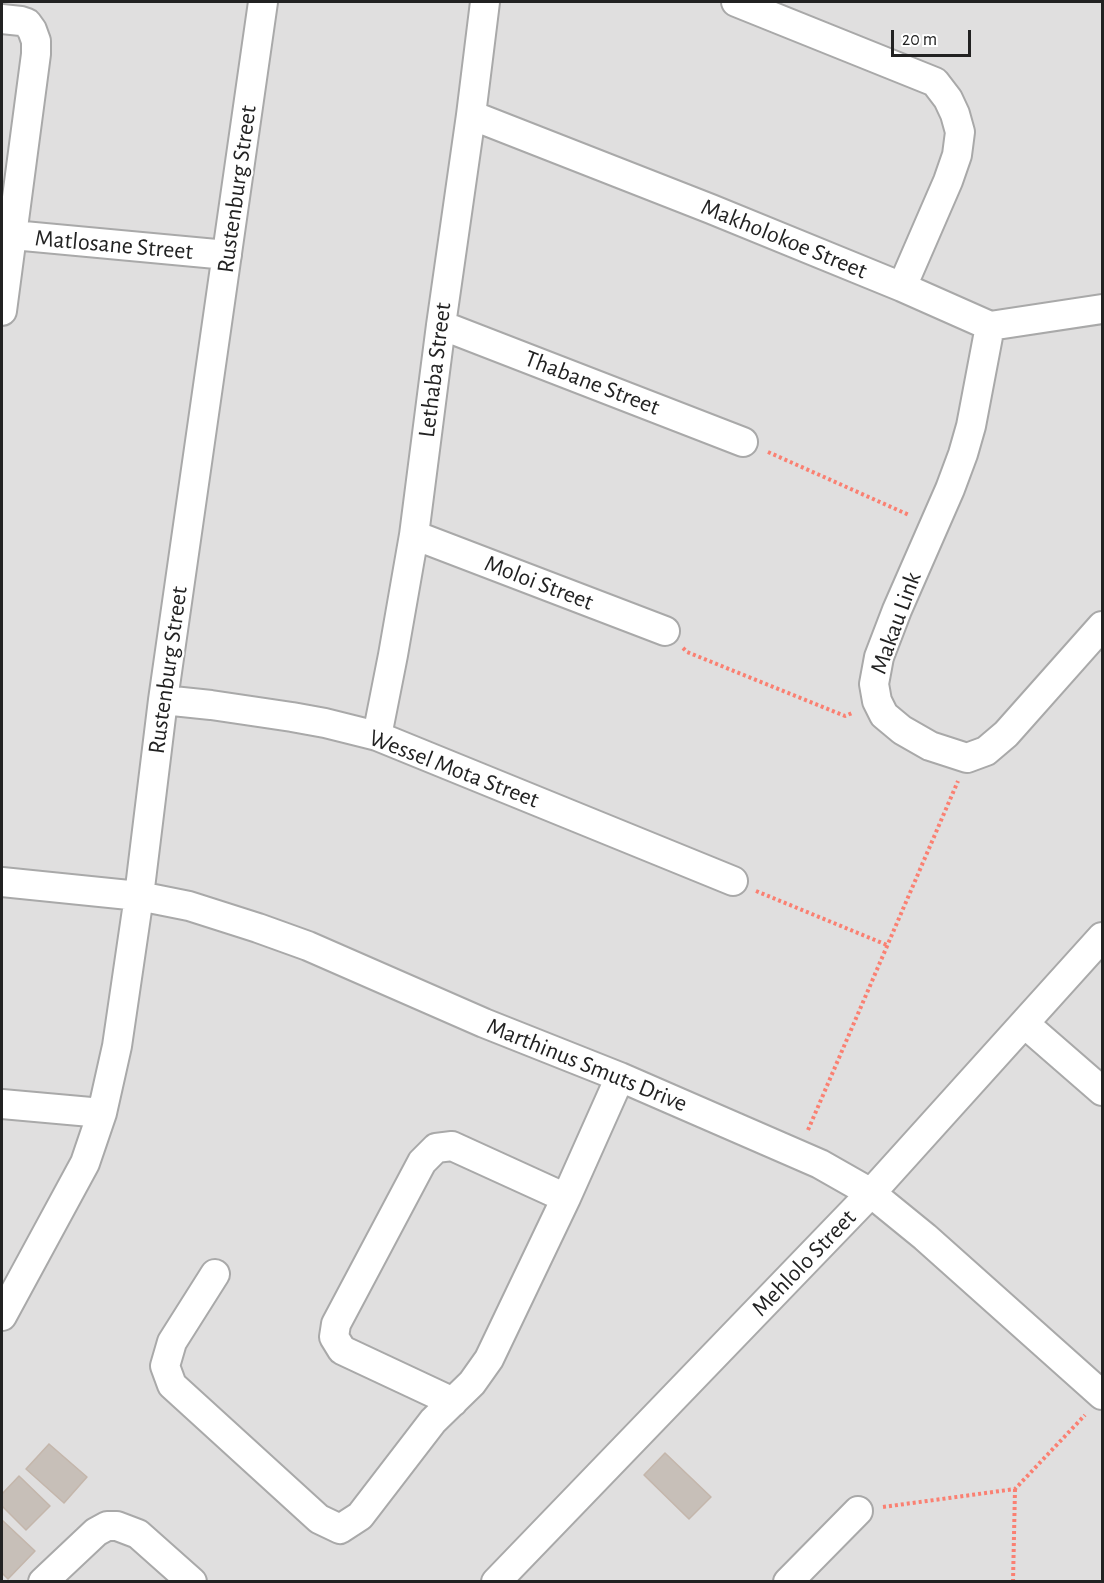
<!DOCTYPE html>
<style>
body{margin:0}
#map{position:relative;width:1104px;height:1583px;overflow:hidden;background:#f2efe9;font-family:"Alegreya Sans",sans-serif}
canvas{display:block}
.frame{position:absolute;inset:0;border:3px solid #222;pointer-events:none}
.scale{position:absolute;left:891px;top:30px;width:80px;height:27px;box-sizing:border-box;border:3px solid #222;border-top:0;padding-left:8px;font-size:18px;line-height:21px;white-space:nowrap;color:#222;-webkit-text-stroke:4px #fff;paint-order:stroke}
</style>
<div id="map">
<canvas width="1104" height="1583"></canvas>
<div class="frame"></div>
<div class="scale">20 m</div>
</div>
<script>
const c = document.querySelector('canvas').getContext('2d');
c.lineJoin = 'round';
function fill(path, color) {
  c.fillStyle = color;
  c.fill(path, 'evenodd');
}
function toPath(rows) {
  const path = new Path2D();
  for (const r of rows) {
    path.moveTo(r[0], r[1]);
    for (let i = 2; i < r.length; i += 2) path.lineTo(r[i], r[i + 1]);
  }
  return path;
}
function trace(path, color, width, dash) {
  c.strokeStyle = color;
  c.lineWidth = width;
  c.lineCap = dash ? 'butt' : 'round';
  c.setLineDash(dash || []);
  c.stroke(path);
}
function label(font, color, halo, rows, align = 'center') {
  c.font = font + ' "Alegreya Sans",sans-serif';
  c.lineWidth = 4.5;
  c.setLineDash([]);
  c.textBaseline = 'middle';
  c.strokeStyle = halo;
  c.fillStyle = color;
  for (const [text, x, y, turn = 0] of rows) {
    c.save();
    c.translate(x, y);
    c.rotate((+turn || 0) * Math.PI / 180);
    c.textAlign = isNaN(turn) ? turn : align;
    if (halo) c.strokeText(text, 0, 0);
    c.fillText(text, 0, 0);
    c.restore();
  }
}
const residential = toPath([
 [2,2,1102,2,1102,1581,2,1581]
]);
const building = toPath([
 [49,1444,87,1477,64,1503,26,1469,49,1444],
 [665,1453,711,1497,689,1519,644,1475,665,1453],
 [19,1476,50,1506,26,1530,2,1506,2,1494,19,1476],
 [2,1520,35,1551,8,1579,2,1573,2,1520]
]);
const path = toPath([
 [768,452,909,515],
 [683,648,687,652,845,716,852,713],
 [756,891,887,945],
 [808,1130,958,781],
 [883,1507,1015,1489,1085,1415],
 [1013,1582,1015,1489]
]);
const minor = toPath([
 [736,2,935,82,948,99,955,114,960,132,957,155,948,181,902,287],
 [2,19,21,21,27,23,32,30,36,41,36,54,2,311],
 [471,115,711,209,902,287,990,326,1102,309],
 [2,234,227,255],
 [441,325,743,442],
 [990,326,971,426,963,454,950,489,897,610,879,657,874,684,877,701,884,715,902,730,930,746,967,758,986,751,1006,734,1102,626],
 [414,535,665,631],
 [163,700,211,705,292,717,325,723,377,736,733,881],
 [377,736,393,655,414,535,441,325,471,115,485,2],
 [2,882,139,896,189,906,258,928,308,946,484,1023,620,1077,820,1164,871,1193,925,1237,1102,1395],
 [1025,1024,1102,1091],
 [2,1104,102,1113],
 [215,1274,172,1342,165,1366,172,1385,319,1519,340,1529,360,1516,433,1421,472,1383,489,1359,566,1198,620,1077],
 [2,1316,85,1163,102,1113,117,1046,139,896,163,700,263,2],
 [453,1402,342,1350,334,1337,336,1324,422,1162,436,1148,452,1146,566,1198],
 [43,1582,96,1532,107,1526,117,1526,138,1534,192,1582],
 [496,1582,871,1193,1102,937],
 [788,1582,858,1511]
]);
const streetNames = [
 ["Rustenburg Street",237,189,-82],
 ["Makholokoe Street",784,239,22],
 ["Matlosane Street",114,245,5],
 ["Lethaba Street",435,370,-83],
 ["Thabane Street",592,383,21],
 ["Moloi Street",539,583,21],
 ["Makau Link",896,623,-70],
 ["Rustenburg Street",168,670,-82],
 ["Wessel Mota Street",454,769,21],
 ["Marthinus Smuts Drive",587,1065,22],
 ["Mehlolo Street",804,1263,-46]
];
fill(residential, '#e0dfdf');
fill(building, '#c7bfb8');
trace(building, '#c4b6ab', 1.5);
trace(minor, '#a9a9a9', 32);
trace(path, '#fa8072', 4, [3, 3]);
trace(minor, '#fff', 28);
label('24px', '#222', '#fff', streetNames);
</script>
